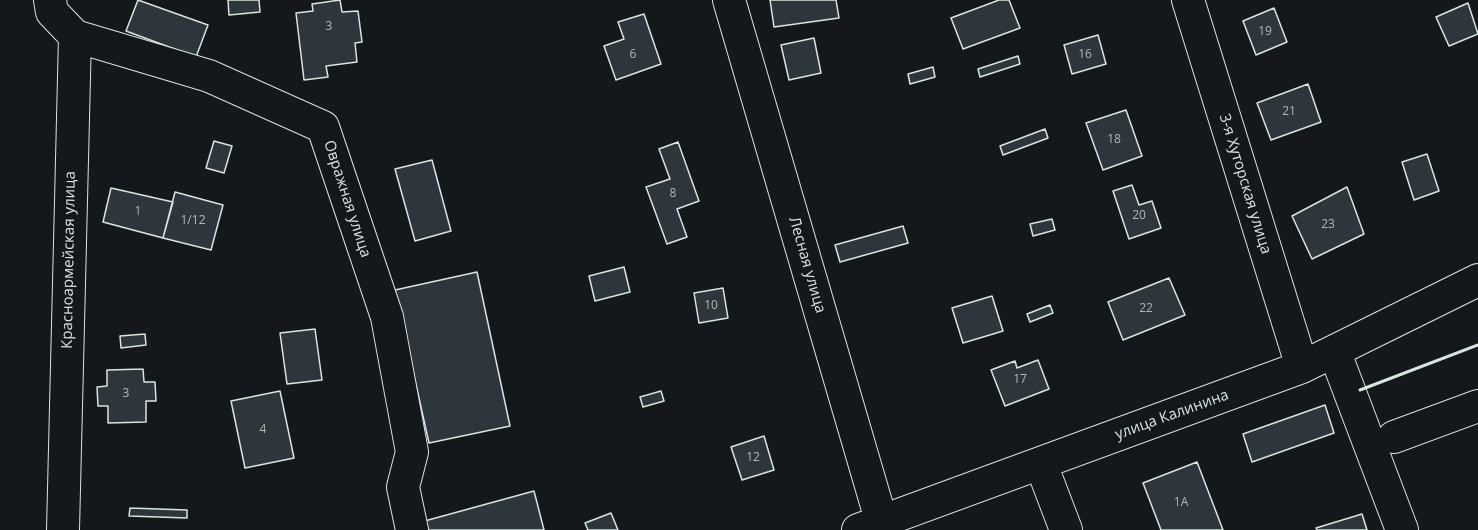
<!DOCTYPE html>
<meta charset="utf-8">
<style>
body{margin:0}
canvas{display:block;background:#14181c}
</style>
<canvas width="1478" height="530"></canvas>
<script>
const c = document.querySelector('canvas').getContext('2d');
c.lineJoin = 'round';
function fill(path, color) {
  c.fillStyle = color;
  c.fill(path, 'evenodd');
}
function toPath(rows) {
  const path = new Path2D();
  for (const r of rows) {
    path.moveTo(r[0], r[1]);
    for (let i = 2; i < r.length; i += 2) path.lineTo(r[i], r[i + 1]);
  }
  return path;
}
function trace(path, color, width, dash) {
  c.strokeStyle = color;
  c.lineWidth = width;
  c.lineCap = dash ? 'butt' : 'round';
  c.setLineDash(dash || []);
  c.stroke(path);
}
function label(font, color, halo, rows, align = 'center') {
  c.font = font + ' "Open Sans",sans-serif';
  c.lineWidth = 4.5;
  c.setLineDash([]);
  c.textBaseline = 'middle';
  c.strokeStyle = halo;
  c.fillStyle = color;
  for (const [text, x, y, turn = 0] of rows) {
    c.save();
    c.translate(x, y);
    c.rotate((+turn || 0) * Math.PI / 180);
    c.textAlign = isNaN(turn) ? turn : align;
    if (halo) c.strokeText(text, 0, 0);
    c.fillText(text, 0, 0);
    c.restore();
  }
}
const building = toPath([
 [138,0,208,25,196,57,126,31,138,0],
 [228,0,259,0,260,12,229,15,228,0],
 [340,0,342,12,358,11,362,42,355,43,357,62,326,66,328,77,304,80,296,13,313,11,312,4,340,0],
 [770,0,836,0,839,18,774,27,770,0],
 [999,0,1009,0,1020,28,963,49,951,18,999,0],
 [1468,3,1478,34,1449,46,1436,17,1468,3],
 [1274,8,1287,42,1256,55,1243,21,1274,8],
 [644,14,661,64,616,80,604,46,624,39,618,22,644,14],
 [1098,35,1106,64,1072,74,1064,45,1098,35],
 [814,38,821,73,789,80,781,45,814,38],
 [1018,56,1020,64,980,77,978,69,1018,56],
 [933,67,935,77,910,84,908,74,933,67],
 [1308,84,1321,122,1271,140,1257,103,1308,84],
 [1126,110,1142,156,1103,170,1086,123,1126,110],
 [1045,129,1048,138,1003,155,1000,146,1045,129],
 [214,141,232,146,224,173,206,168,214,141],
 [678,142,699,201,677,209,687,237,667,244,646,187,670,179,659,149,678,142],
 [1427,154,1439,191,1414,200,1402,162,1427,154],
 [432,160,451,231,415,241,395,169,432,160],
 [1132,185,1139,205,1152,201,1161,228,1129,239,1113,191,1132,185],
 [1347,187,1364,234,1312,259,1292,216,1347,187],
 [111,188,173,202,163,238,103,222,111,188],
 [175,192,223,205,211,250,163,238,175,192],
 [1052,219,1055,230,1033,236,1030,224,1052,219],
 [903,226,908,243,840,262,835,245,903,226],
 [624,267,630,292,595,301,589,276,624,267],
 [477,272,510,426,429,443,395,290,477,272],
 [1169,278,1185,315,1123,340,1108,302,1169,278],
 [723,288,728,318,699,323,694,293,723,288],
 [992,296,1003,331,963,343,952,308,992,296],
 [1050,305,1053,313,1030,322,1027,314,1050,305],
 [315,329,322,380,287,384,280,333,315,329],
 [145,334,146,345,121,348,120,336,145,334],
 [1038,360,1049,389,1005,406,991,370,1015,361,1017,368,1038,360],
 [143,369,144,382,155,382,156,401,146,401,146,422,108,423,108,406,98,406,97,387,107,386,107,370,143,369],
 [280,391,294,458,245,468,231,401,280,391],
 [661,391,664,401,643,407,640,397,661,391],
 [1325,405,1334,433,1252,462,1243,434,1325,405],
 [764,436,774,470,742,480,731,447,764,436],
 [1197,462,1223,530,1161,530,1143,483,1197,462],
 [534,491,544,530,423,530,421,522,534,491],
 [130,508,187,510,187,518,129,516,130,508],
 [611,513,618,530,588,530,585,523,611,513],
 [1362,514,1367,530,1317,530,1316,528,1362,514]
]);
const minor = toPath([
 [50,0,52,12,75,36,63,530],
 [729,0,884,530],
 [1188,0,1302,367],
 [75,36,209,76,323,127,387,317,412,452,403,487,412,530],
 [1335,353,1402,530],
 [1394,437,1478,406],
 [1041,464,1066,530],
 [858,530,1302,367,1478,280]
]);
const wall = toPath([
 [1360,390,1478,345]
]);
const numberNames = [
 ["3",329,27],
 ["19",1265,32],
 ["6",633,55],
 ["16",1085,55],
 ["21",1289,112],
 ["18",1114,140],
 ["8",673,194],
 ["1",138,212],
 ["20",1139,216],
 ["1/12",193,221],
 ["23",1328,225],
 ["10",711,306],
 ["22",1146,309],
 ["17",1020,380],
 ["3",126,394],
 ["4",263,430],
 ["12",753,458],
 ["1А",1181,503]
];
const streetNames = [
 ["3-я Хуторская улица",1245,184,73],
 ["Овражная улица",347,199,72],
 ["Красноармейская улица",69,260,-89],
 ["Лесная улица",807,265,74],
 ["улица Калинина",1172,415,-20]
];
fill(building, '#2c363c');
trace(building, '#d8e6dc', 1.5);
trace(minor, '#d8e6dc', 34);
trace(minor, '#14181c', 32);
trace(wall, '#d8e6dc', 3);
label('12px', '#adbab4', null, numberNames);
label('15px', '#d8e6dc', '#14181c', streetNames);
</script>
